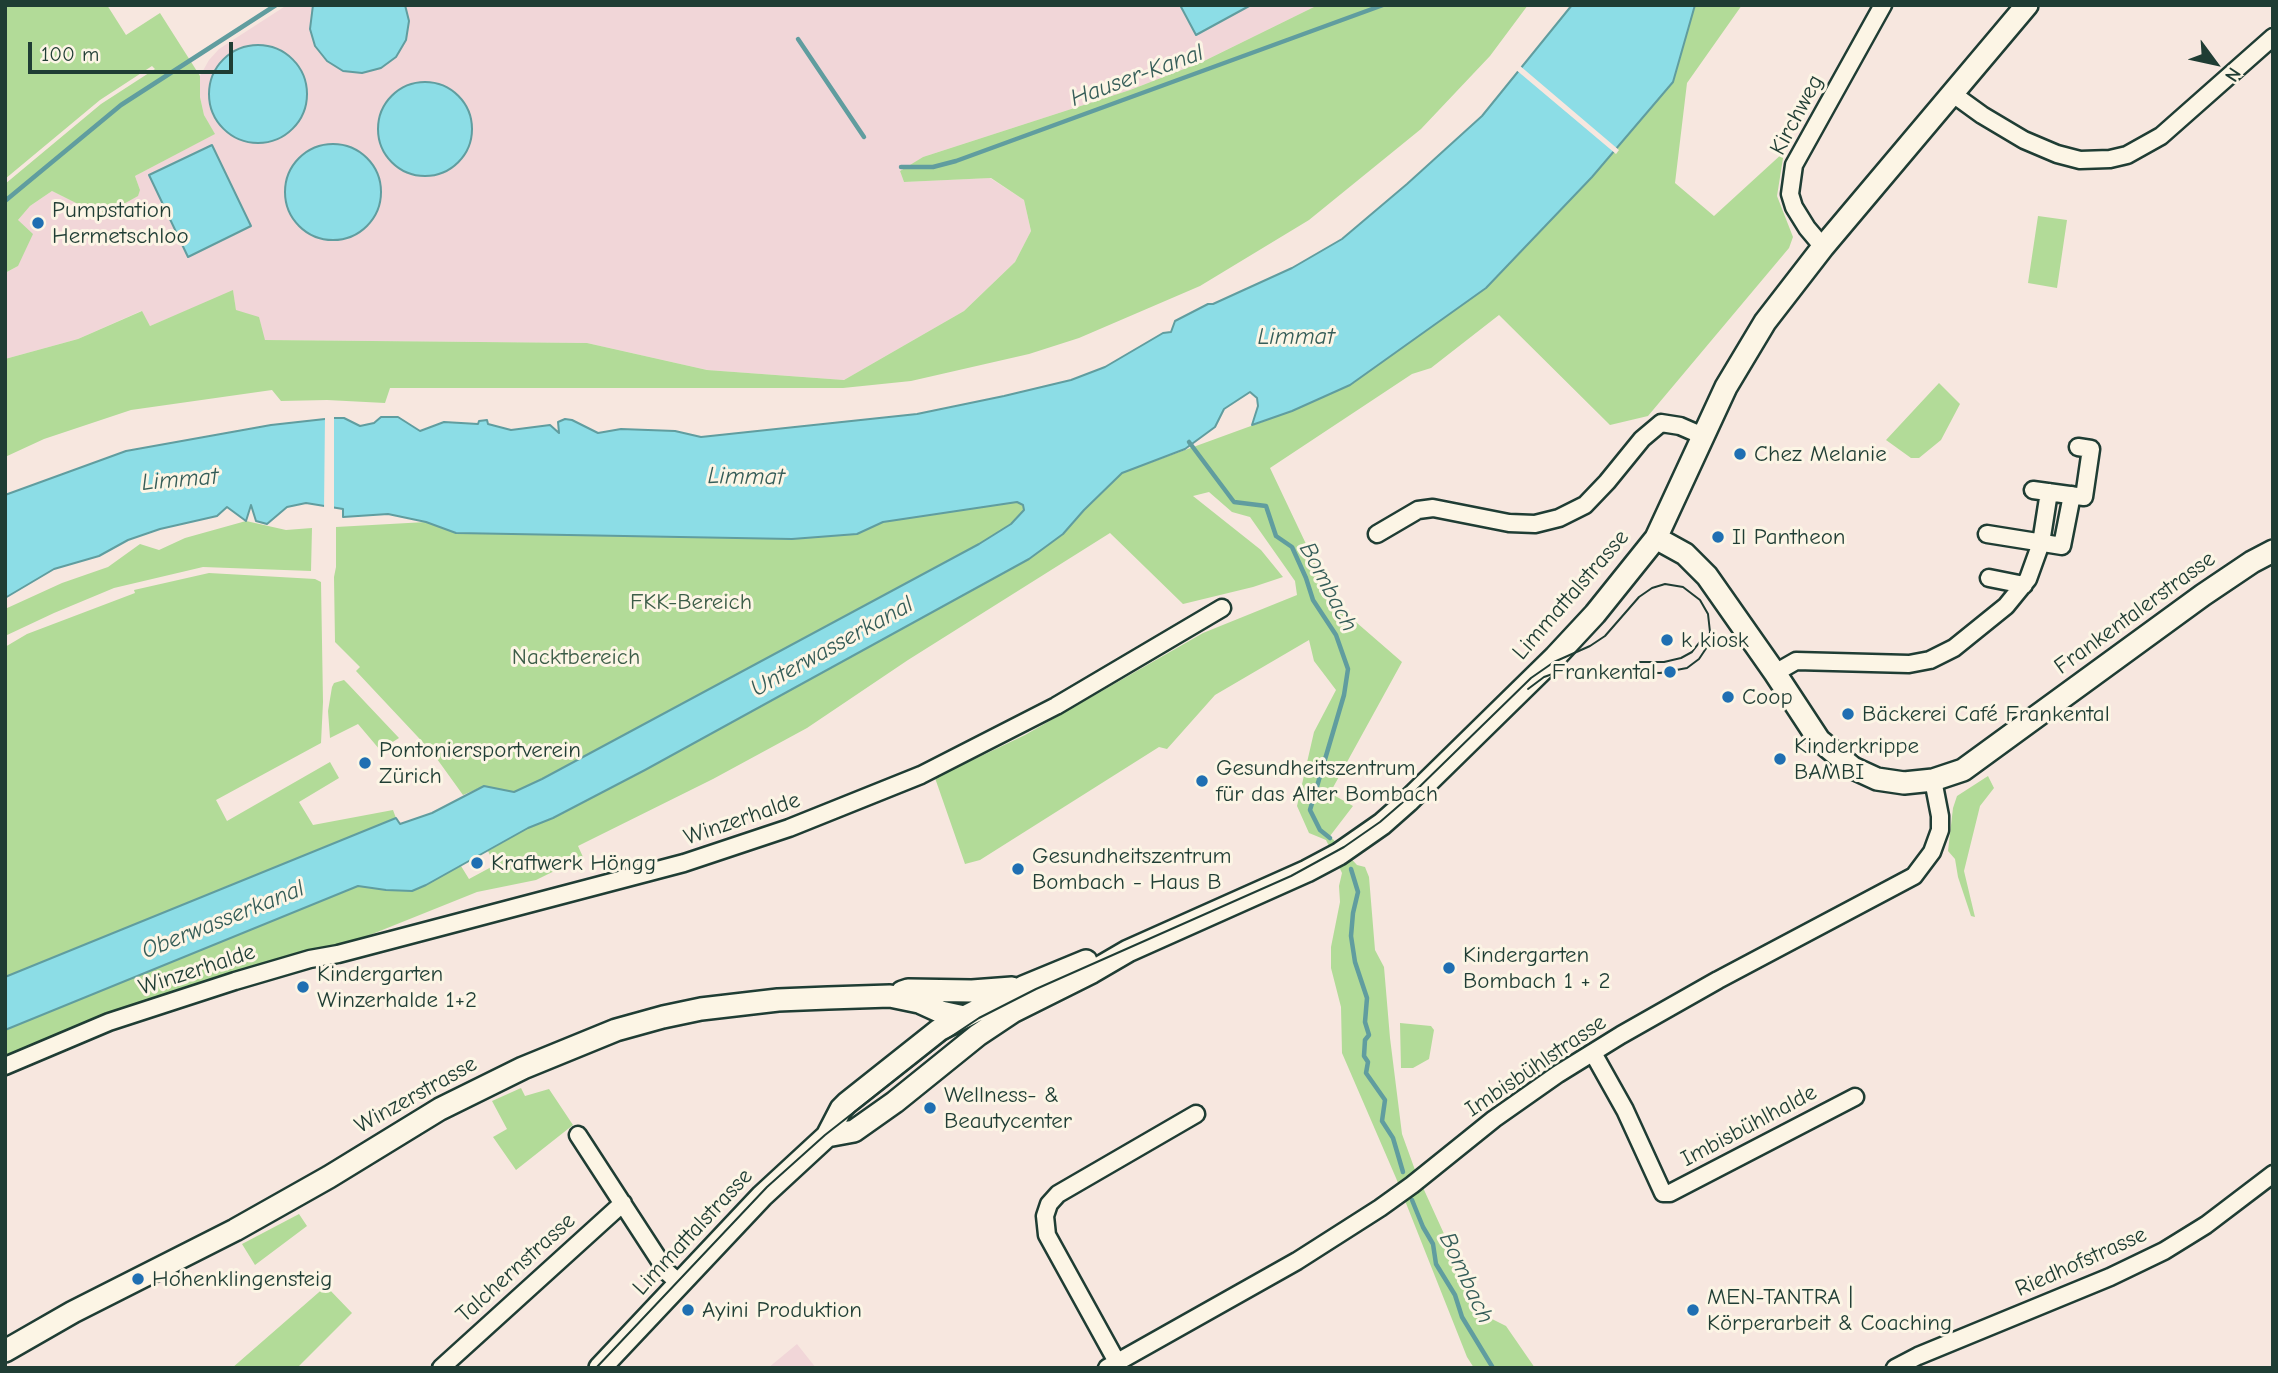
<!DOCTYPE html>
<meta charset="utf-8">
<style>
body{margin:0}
#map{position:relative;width:2278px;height:1373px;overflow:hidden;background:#f7e7df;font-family:"Comic Neue",sans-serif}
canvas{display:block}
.frame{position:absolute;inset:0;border:7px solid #1f3d34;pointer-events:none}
.north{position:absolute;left:2180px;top:28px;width:70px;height:70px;-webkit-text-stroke:5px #fcf5e5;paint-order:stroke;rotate:123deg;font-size:19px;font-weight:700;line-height:28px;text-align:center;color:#1f3d34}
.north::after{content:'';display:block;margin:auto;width:24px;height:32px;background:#1f3d34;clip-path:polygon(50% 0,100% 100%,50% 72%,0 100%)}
.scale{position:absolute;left:28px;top:42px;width:205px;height:32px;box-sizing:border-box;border:4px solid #1f3d34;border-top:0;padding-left:9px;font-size:21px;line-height:24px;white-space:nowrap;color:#1f3d34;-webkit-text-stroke:5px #fcf5e5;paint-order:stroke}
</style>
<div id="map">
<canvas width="2278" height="1373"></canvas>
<div class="frame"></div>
<div class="north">N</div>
<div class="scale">100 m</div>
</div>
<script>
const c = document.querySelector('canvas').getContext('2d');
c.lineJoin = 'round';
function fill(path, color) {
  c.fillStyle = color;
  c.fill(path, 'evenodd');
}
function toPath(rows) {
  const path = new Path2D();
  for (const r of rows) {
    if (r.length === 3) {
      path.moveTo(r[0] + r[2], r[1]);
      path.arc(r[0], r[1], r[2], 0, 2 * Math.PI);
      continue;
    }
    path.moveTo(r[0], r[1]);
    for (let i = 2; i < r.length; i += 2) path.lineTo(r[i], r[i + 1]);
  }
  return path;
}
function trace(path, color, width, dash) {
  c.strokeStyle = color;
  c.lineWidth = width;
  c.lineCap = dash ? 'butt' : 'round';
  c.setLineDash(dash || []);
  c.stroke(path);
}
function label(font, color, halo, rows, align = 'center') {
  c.font = font + ' "Comic Neue",sans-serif';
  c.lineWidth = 6;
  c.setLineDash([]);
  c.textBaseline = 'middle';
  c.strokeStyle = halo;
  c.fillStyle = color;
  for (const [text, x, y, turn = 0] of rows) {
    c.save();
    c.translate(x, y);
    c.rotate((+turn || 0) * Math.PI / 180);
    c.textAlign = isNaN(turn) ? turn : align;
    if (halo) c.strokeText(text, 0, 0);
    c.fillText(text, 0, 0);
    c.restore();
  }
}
const built = toPath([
 [287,5,1318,5,1202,62,1130,90,923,157,900,171,904,182,990,178,1024,200,1031,231,1015,262,964,311,844,380,707,370,587,343,265,340,236,311,233,291,150,326,141,311,78,339,5,359,5,273,18,266,18,220,30,206,52,191,102,216,140,190,135,176,214,134,204,115,200,97,200,76,209,60,219,49],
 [797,1344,816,1368,768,1368]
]);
const green = toPath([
 [5,5,107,5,126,35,160,13,200,76,200,97,204,115,215,134,135,176,140,190,138,196,102,216,52,191,30,206,18,220,33,234,18,266,5,273,5,184,101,104,155,69,152,66,100,100,5,179],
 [1318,5,1528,5,1490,56,1421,129,1309,220,1200,286,1079,338,1029,354,911,381,843,388,390,388,385,403,327,400,281,401,272,390,131,410,44,439,5,457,5,359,78,339,142,311,150,326,233,290,236,310,259,317,265,340,587,343,707,370,844,380,964,311,1015,262,1031,231,1024,200,991,178,904,182,900,171,923,157,1130,90,1202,62],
 [1695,5,1742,5,1687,83,1675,183,1714,216,1784,152,1777,196,1793,237,1789,248,1648,416,1610,425,1499,315,1431,368,1412,374,1270,468,1334,603,1402,662,1330,793,1353,806,1330,836,1357,865,1365,867,1369,877,1375,950,1384,967,1390,1038,1402,1134,1415,1170,1480,1313,1506,1326,1535,1368,1474,1368,1467,1357,1396,1178,1342,1053,1341,1007,1331,968,1331,947,1340,902,1339,886,1342,873,1326,840,1309,833,1297,806,1314,732,1336,690,1314,661,1309,640,1215,695,1167,749,1159,747,980,860,965,864,935,778,1025,735,1203,633,1297,595,1295,581,1250,517,1232,512,1209,492,1193,496,1261,550,1283,577,1253,587,1183,604,1110,533,908,660,807,728,713,779,578,846,583,857,536,880,477,892,310,959,5,1061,5,1030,358,886,386,890,412,891,461,866,469,879,495,865,488,851,528,828,553,818,645,770,1029,559,1063,534,1084,510,1122,473,1292,411,1350,385,1486,288,1592,177,1673,82],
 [2038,216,2067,220,2057,288,2028,283],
 [1939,383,1960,404,1941,440,1919,458,1911,458,1886,440],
 [1017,502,1023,505,1024,510,1011,524,979,544,542,779,514,792,484,786,463,795,432,752,356,671,360,667,335,642,334,577,336,567,336,527,426,522,456,533,792,539,857,534,882,522],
 [246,521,286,530,312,528,311,571,203,567,114,588,54,613,5,636,5,609,62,583,108,567,140,544,159,550,185,538],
 [209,573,315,579,321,582,323,702,321,743,216,800,227,821,330,762,339,778,299,802,313,825,393,810,396,818,5,977,5,647,27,634,135,593,134,590],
 [344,680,348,684,399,738,380,750,358,724,330,738,328,711,332,687,334,683],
 [1988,776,1994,788,1980,806,1964,871,1975,917,1971,916,1958,877,1955,859,1948,851,1953,808,1957,796],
 [1400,1023,1431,1026,1434,1030,1429,1059,1413,1068,1401,1068],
 [521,1088,525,1096,549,1089,573,1125,516,1170,493,1137,507,1129,492,1101],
 [299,1214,307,1226,255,1265,242,1244],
 [326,1286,352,1313,297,1368,232,1368]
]);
const water = toPath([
 [313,5,405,5,409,21,406,40,396,57,381,68,362,73,343,71,327,61,315,46,310,29,313,5],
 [1180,5,1251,5,1196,35,1180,5],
 [1572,5,1695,5,1673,82,1592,177,1486,288,1350,385,1292,411,1252,425,1258,406,1257,398,1250,392,1224,409,1215,427,1185,449,1122,473,1084,510,1063,534,1029,559,645,770,553,818,528,828,426,885,412,891,386,890,358,886,5,1030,5,977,396,818,400,824,432,813,484,786,514,792,542,779,979,544,1011,524,1024,510,1023,505,1017,502,883,522,857,534,792,539,456,533,426,522,388,514,343,517,343,509,306,503,287,507,267,524,256,521,251,505,246,521,227,507,217,516,160,529,128,540,99,556,54,569,5,598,5,495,126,451,271,425,334,418,344,418,360,426,374,423,381,417,398,417,420,431,444,422,478,424,479,421,487,420,488,424,511,430,550,425,559,433,558,422,565,419,572,420,598,433,621,429,675,431,701,437,917,414,1004,396,1071,380,1105,367,1163,333,1171,332,1175,321,1208,304,1213,304,1292,268,1342,239,1407,184,1482,116,1572,5],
 [258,94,49],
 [425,129,47],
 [333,192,48],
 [212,145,251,226,188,257,149,175,212,145]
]);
const pier = toPath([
 [1519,65,1619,150,1616,154,1515,69],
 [334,414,334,511,324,510,325,416]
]);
const stream = toPath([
 [798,39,864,137],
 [901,167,933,167,956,161,1383,5],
 [5,201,121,105,276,5],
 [1189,442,1234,502,1266,506,1276,536,1292,547,1306,578,1313,600,1336,635,1348,669,1344,695,1310,810,1320,830,1330,838],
 [1351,869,1358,892,1353,913,1351,936,1355,962,1367,998,1365,1022,1369,1035,1365,1040,1364,1056,1368,1062,1366,1073,1385,1100,1382,1121,1393,1138,1403,1172],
 [1412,1200,1423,1227,1433,1244,1436,1264,1455,1295,1462,1317,1493,1368]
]);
const street = toPath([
 [1953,94,1982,115,2024,140,2057,154,2080,160,2110,159,2127,155,2161,136,2273,37],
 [1823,247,1807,228,1794,207,1790,194,1794,165,1883,5],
 [2033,490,2084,497,2091,449,2078,447],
 [1377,534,1418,510,1433,508,1509,523,1535,524,1559,518,1585,505,1607,482,1642,439,1661,423,1680,426,1703,436],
 [1987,534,2062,546,2072,495],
 [1989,578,2024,585],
 [1775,673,1796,661,1909,664,1930,660,1954,648,2006,606,2028,579,2041,543,2049,492],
 [1593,1053,1625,1110,1663,1193,1670,1193,1855,1097],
 [5,1066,109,1022,235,981,310,959,338,954,684,863,789,828,921,775,1056,706,1222,608],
 [578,1135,667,1272,680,1284],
 [1117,1362,1047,1235,1045,1216,1049,1204,1058,1194,1196,1114],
 [441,1368,623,1203],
 [1107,1368,1297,1261,1380,1208,1412,1185,1494,1119,1558,1074,1621,1035,1718,980,1914,876,1932,852,1940,830,1940,816,1933,780],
 [1895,1368,1918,1356,2110,1277,2164,1251,2206,1225,2273,1174]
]);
const secondary = toPath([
 [1656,538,1685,554,1707,576,1775,673,1819,740,1853,768,1877,779,1904,783,1933,780,1963,770,2203,595,2252,562,2273,551],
 [902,992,908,990,972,991,1012,988],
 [827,1136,854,1131,895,1102,978,1035,1014,1011,1092,972,1128,951,1307,871,1339,854,1382,824,1408,801,1555,657,1595,614,1656,538,1726,387,1765,322,1823,247,2027,5],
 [5,1351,73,1312,235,1230,329,1177,440,1109,523,1068,616,1030,663,1017,701,1009,778,1000,828,998,890,996,919,1002,941,1012,964,1017],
 [600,1368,762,1196,827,1136,841,1109,847,1103,939,1030,1023,987,1086,961]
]);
const tram = toPath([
 [1640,662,1664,662,1681,658,1692,652,1702,639],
 [596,1368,767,1187,825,1135,946,1040,979,1018,1036,989,1291,876,1344,847,1380,822,1410,796,1531,678,1554,662,1590,646,1605,636,1639,597,1652,588,1665,584,1683,587,1700,600,1708,614,1710,632,1707,647,1699,659,1687,668,1660,673,1561,671,1544,677,1528,689]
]);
const markers = [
 [38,223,7,"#1f6fb2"],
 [1740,454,7,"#1f6fb2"],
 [1718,537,7,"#1f6fb2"],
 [1667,640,7,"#1f6fb2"],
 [1670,672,7,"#1f6fb2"],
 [1728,697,7,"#1f6fb2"],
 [1848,714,7,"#1f6fb2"],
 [1780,759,7,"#1f6fb2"],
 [365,763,7,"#1f6fb2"],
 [1202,781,7,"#1f6fb2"],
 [477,863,7,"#1f6fb2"],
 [1018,869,7,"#1f6fb2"],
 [1449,968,7,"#1f6fb2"],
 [303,987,7,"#1f6fb2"],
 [930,1108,7,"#1f6fb2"],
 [138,1279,7,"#1f6fb2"],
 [688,1310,7,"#1f6fb2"],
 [1693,1310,7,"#1f6fb2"]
];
const streetNames = [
 ["Kirchweg",1797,115,-62],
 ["Limmattalstrasse",1571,595,-49],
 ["Frankentalerstrasse",2135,613,-36],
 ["Winzerhalde",742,819,-19],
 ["Winzerhalde",197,970,-18],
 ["Imbisbühlstrasse",1536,1066,-34],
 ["Winzerstrasse",416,1095,-29],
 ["Imbisbühlhalde",1749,1126,-28],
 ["Limmattalstrasse",693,1232,-47],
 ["Riedhofstrasse",2081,1262,-24],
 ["Talchernstrasse",516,1268,-42]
];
const poiNames = [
 ["Pumpstation",52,210],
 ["Hermetschloo",52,236],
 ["Chez Melanie",1754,454],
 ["Il Pantheon",1732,537],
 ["k kiosk",1681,640],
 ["Frankental",1656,672,"right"],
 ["Coop",1742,697],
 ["Bäckerei Café Frankental",1862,714],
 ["Kinderkrippe",1794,746],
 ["BAMBI",1794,772],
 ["Pontoniersportverein",379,750],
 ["Zürich",379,776],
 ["Gesundheitszentrum",1216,768],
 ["für das Alter Bombach",1216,794],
 ["Gesundheitszentrum",1032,856],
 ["Bombach - Haus B",1032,882],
 ["Kraftwerk Höngg",491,863],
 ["Kindergarten",1463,955],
 ["Bombach 1 + 2",1463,981],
 ["Kindergarten",317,974],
 ["Winzerhalde 1+2",317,1000],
 ["Wellness- &",944,1095],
 ["Beautycenter",944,1121],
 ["Hohenklingensteig",152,1279],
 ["MEN-TANTRA |",1707,1297],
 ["Körperarbeit & Coaching",1707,1323],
 ["Ayini Produktion",702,1310]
];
const parkNames = [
 ["FKK-Bereich",691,602],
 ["Nacktbereich",576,657]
];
const waterNames = [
 ["Hauser-Kanal",1137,76,-20],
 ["Limmat",1296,337],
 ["Limmat",746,477,1],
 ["Limmat",180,480,-5],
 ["Bombach",1328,587,62],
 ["Unterwasserkanal",832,647,-29],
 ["Oberwasserkanal",223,920,-22],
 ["Bombach",1466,1278,65]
];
fill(built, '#f1d6d8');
fill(green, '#b2db98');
fill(water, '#8cdde6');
trace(water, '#609d9f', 2);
fill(pier, '#f7e7df');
trace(stream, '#609d9f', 4.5);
trace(street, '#1f3d34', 21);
trace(secondary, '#1f3d34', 26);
trace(street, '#fcf5e5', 16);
trace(secondary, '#fcf5e5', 21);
trace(tram, '#1f3d34', 2);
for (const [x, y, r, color] of markers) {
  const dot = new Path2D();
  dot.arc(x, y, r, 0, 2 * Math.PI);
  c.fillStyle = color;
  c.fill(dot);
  trace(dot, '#fcf5e5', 2.5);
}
label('23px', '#1f3d34', '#fcf5e5', streetNames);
label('23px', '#1f3d34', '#fcf5e5', poiNames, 'left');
label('23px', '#3c5d48', '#fcf5e5', parkNames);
label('italic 24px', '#355d58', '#fcf5e5', waterNames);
</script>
